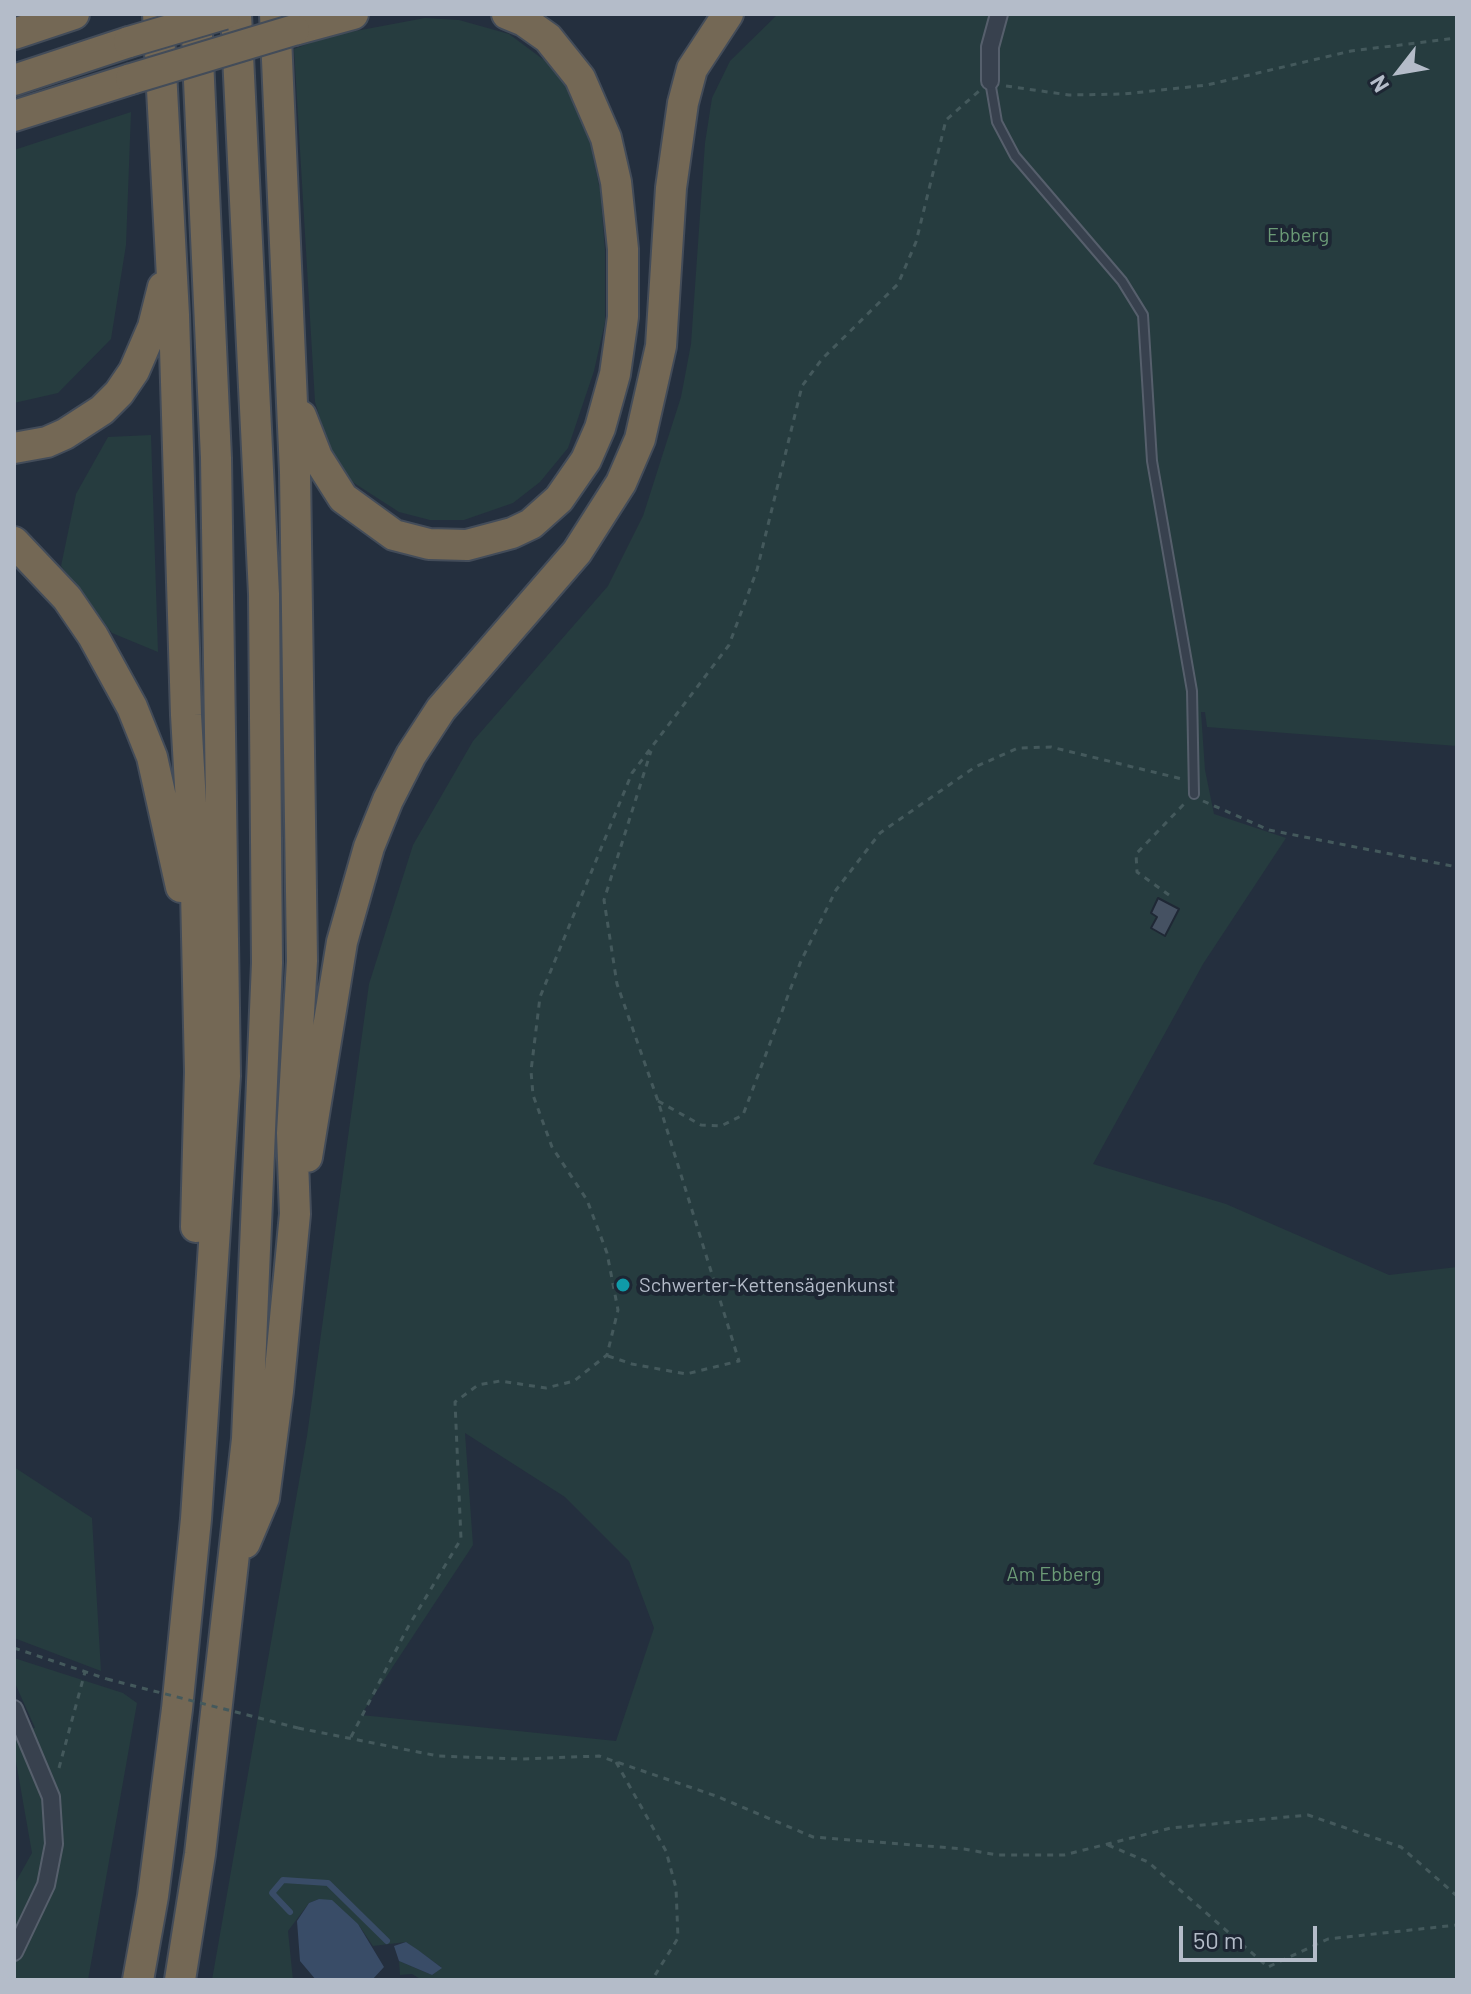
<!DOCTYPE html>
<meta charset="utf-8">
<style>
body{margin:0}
#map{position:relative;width:1471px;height:1994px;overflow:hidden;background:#242f3e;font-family:Barlow,sans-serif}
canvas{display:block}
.frame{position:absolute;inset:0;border:16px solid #b4bcc9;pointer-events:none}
.north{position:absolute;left:1359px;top:32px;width:80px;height:80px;-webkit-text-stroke:6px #1d2633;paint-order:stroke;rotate:239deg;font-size:22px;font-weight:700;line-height:32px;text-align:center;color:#b4bcc9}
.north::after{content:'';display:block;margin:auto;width:28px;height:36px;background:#b4bcc9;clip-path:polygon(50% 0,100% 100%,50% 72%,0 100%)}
.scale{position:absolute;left:1179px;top:1926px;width:138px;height:36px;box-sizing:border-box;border:4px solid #b4bcc9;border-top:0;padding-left:10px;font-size:24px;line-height:28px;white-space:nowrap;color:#b4bcc9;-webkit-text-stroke:6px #1d2633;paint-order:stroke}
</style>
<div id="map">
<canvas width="1471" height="1994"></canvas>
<div class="frame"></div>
<div class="north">N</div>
<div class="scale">50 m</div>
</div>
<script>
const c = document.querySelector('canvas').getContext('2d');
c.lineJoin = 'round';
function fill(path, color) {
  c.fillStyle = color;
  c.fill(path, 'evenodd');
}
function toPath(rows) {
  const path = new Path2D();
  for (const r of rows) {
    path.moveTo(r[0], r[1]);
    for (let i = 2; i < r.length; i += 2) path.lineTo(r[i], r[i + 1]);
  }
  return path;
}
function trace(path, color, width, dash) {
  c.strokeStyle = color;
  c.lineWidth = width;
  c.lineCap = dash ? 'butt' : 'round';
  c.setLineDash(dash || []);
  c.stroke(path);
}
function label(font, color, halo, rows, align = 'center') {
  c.font = font + ' Barlow,sans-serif';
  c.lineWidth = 8;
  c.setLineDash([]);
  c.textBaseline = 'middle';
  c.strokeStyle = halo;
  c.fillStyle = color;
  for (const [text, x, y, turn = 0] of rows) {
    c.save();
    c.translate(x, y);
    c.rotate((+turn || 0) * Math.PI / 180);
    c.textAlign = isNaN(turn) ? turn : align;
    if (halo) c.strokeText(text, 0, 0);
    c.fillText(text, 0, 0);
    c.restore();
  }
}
const green = toPath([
 [778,14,1457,14,1457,746,1207,727,1205,712,1201,712,1205,770,1214,814,1286,838,1203,964,1093,1164,1226,1204,1389,1275,1457,1267,1457,1980,422,1980,412,1974,400,1975,399,1961,432,1975,441,1967,406,1942,373,1946,358,1924,319,1899,309,1903,288,1931,293,1980,212,1980,307,1436,369,984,413,845,473,741,608,586,643,516,681,397,691,344,705,143,712,98,730,61],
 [465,1433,565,1497,629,1561,654,1628,616,1741,361,1715,473,1545],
 [425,18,459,20,509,34,548,63,568,87,590,143,600,190,605,250,605,322,594,371,568,448,540,482,513,503,464,520,430,520,399,512,354,483,342,471,330,451,315,402,294,49,329,36],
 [131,112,126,245,111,339,58,393,14,403,14,150],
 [151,435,158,652,112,633,61,566,76,494,108,437],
 [14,1467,92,1518,101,1671,14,1638],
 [14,1658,123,1693,137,1703,88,1980,14,1980,14,1885,32,1853,15,1756,15,1728,35,1728,14,1681]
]);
const water = toPath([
 [319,1899,332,1900,358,1924,384,1967,372,1980,316,1980,300,1961,297,1921,309,1903],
 [406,1942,418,1950,442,1968,432,1975,399,1961,394,1946]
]);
const stream = toPath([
 [290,1912,272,1893,283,1880,328,1883,387,1941]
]);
const building = toPath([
 [1158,898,1179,909,1165,936,1151,928,1157,917,1151,913,1158,898]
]);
const path = toPath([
 [1006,86,1069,95,1124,94,1207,85,1351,51,1457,38],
 [1203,801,1269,830,1457,867],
 [1169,895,1137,872,1136,854,1186,802],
 [658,1101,701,1125,721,1126,743,1115,801,961,836,890,880,833,975,767,1018,748,1051,747,1182,779],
 [608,1356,632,1364,686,1374,739,1361,658,1101,617,984,604,900,651,751],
 [14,1648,107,1679],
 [298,1728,438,1756,521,1759,599,1756,716,1796,813,1837,964,1849,997,1855,1064,1855,1171,1828,1308,1815,1401,1847,1457,1896],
 [351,1737,408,1627,461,1539,455,1402,478,1385,500,1381,546,1388,574,1381,607,1355,618,1310,607,1253,587,1200,552,1147,533,1095,531,1071,540,997,632,773,729,645,757,570,802,386,822,359,898,284,916,242,946,120,979,91],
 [616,1762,666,1851,676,1888,678,1938,652,1980],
 [59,1768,85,1672],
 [1108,1845,1148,1862,1268,1967,1328,1939,1457,1925]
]);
const lane = toPath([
 [990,81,997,122,1015,156,1122,281,1143,315,1152,461,1192,691,1194,794]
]);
const street = toPath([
 [990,81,990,47,999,14],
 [14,1709,51,1797,54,1844,46,1885,14,1952]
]);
const highway = toPath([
 [158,14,174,315,186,715,196,891,200,1072,196,1227],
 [294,30,353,14],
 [14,34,74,14],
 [14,80,129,42],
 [14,116,131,79],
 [301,416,317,457,343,498,394,535,429,544,467,545,512,533,531,524,559,499,586,460,600,428,615,374,623,317,623,249,616,182,606,138,580,78,548,38,524,21,507,14],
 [14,448,47,442,65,434,102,410,119,393,134,371,153,327,163,287],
 [14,542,67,598,93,636,132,707,152,757,181,887],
 [307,1157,342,942,369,847,388,800,411,755,441,709,577,552,621,483,640,439,661,346,671,188,683,103,692,69,728,14],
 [245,1543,264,1498,278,1391,295,1214,292,1133,302,961,295,472,275,14],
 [138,1980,153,1896,177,1709,196,1519,225,1076,216,458,196,14],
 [180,1980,200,1854,247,1439,267,963,264,594,236,14]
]);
const pathBridge = toPath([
 [107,1679,298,1728]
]);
const highwayBridge = toPath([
 [129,42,224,14],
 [131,79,294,30]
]);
const markers = [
 [623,1285,8,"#0f9aa8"]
];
const parkNames = [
 ["Ebberg",1298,235],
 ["Am Ebberg",1054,1574]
];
const poiNames = [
 ["Schwerter-Kettensägenkunst",639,1285]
];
fill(green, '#263c3f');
fill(water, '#394c67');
trace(stream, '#394c67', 6);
fill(building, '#455162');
trace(building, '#1f2835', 2);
trace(lane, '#565f6c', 12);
trace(street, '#565f6c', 20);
trace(highway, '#434c59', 34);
trace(path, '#44595c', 3, [6, 6]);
trace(lane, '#38414e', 8);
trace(street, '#38414e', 16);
trace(highway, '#746855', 30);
trace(highwayBridge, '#434c59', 34, []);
trace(pathBridge, '#44595c', 3, [6, 6]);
trace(highwayBridge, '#746855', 30);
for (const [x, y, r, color] of markers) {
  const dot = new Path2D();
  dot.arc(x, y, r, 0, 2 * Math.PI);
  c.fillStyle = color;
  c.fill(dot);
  trace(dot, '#1d2633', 3);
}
label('20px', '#6b9a76', '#1d2633', parkNames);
label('20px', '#b4bcc9', '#1d2633', poiNames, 'left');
</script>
